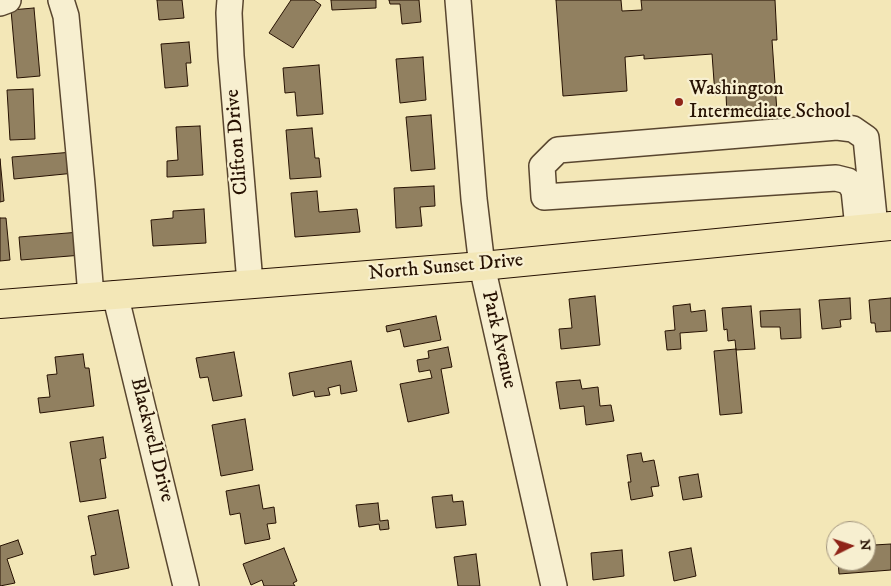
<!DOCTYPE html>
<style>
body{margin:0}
#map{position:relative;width:891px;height:586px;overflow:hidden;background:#f3e7b7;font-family:"IM FELL DW Pica",serif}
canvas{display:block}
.north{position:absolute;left:826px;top:521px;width:50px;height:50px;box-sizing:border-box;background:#f7efd0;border:1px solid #a3967e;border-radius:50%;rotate:86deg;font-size:14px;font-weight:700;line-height:20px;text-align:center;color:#261102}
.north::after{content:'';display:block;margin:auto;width:18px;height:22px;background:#8f2418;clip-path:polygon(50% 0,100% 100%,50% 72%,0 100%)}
</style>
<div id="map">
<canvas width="891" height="586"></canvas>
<div class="north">N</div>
</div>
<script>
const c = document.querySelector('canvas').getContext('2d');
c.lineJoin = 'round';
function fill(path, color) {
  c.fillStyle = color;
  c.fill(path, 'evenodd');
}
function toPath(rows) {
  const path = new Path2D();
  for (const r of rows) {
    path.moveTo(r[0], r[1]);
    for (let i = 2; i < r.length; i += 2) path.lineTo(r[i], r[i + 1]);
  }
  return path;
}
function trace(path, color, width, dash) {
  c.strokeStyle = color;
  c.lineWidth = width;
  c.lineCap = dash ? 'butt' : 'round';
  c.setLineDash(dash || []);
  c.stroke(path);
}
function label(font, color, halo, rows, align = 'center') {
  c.font = font + ' "IM FELL DW Pica",serif';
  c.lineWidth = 4.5;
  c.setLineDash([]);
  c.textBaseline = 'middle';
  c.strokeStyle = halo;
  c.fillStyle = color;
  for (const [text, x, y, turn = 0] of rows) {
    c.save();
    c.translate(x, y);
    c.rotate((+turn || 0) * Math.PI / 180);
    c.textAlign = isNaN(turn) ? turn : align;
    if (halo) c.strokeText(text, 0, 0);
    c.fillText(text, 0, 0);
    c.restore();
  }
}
const building = toPath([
 [157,0,182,0,184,18,159,20,157,0],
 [291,0,314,0,321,5,293,48,269,33,291,0],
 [331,0,376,0,376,8,332,10,331,0],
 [389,0,419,0,421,22,402,24,400,4,390,4,389,0],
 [556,0,621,0,622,11,642,10,641,0,775,0,777,40,772,40,777,112,727,115,726,94,715,95,712,54,644,59,644,55,625,57,627,91,563,96,556,0],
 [34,8,40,76,17,78,11,10,34,8],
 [189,42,191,63,186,63,188,86,165,88,161,44,189,42],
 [423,57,426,100,400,103,396,59,423,57],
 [319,65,323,114,297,116,295,92,285,93,283,68,319,65],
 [33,89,35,139,10,140,7,90,33,89],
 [431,115,435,169,411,171,406,117,431,115],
 [200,126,203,175,167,177,167,161,178,160,176,127,200,126],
 [312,128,315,158,319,158,321,177,290,179,286,130,312,128],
 [73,152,75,173,14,179,12,157,73,152],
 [0,159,4,201,0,202,0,159],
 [434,186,435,206,420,207,422,226,396,228,394,188,434,186],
 [317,191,319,212,357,209,360,232,295,237,291,193,317,191],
 [204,209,206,243,153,246,151,220,173,218,173,211,204,209],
 [0,218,6,218,10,260,0,261,0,218],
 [80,232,82,255,21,260,19,237,80,232],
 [595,296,600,345,561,349,559,329,572,328,569,299,595,296],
 [850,298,851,319,840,320,841,327,822,329,819,300,850,298],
 [891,298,891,331,876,332,875,323,871,323,869,300,891,298],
 [690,304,691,312,705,310,707,331,680,333,681,349,667,350,665,331,675,330,673,306,690,304],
 [751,306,755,349,736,350,735,340,728,341,727,329,724,330,722,308,751,306],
 [800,309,801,338,781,339,780,327,761,327,760,311,800,309],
 [436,316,441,340,404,347,400,329,387,332,386,326,436,316],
 [448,347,452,367,441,369,449,413,408,422,400,384,432,378,430,370,419,372,417,360,429,358,428,351,448,347],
 [736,349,742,413,720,415,714,351,736,349],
 [234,352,242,396,213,401,208,377,200,378,196,358,234,352],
 [83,354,85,368,89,368,94,406,40,413,38,398,50,397,47,375,57,374,55,357,83,354],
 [351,361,357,391,341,394,340,385,328,388,330,395,315,397,314,391,293,396,289,373,351,361],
 [580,380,582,389,598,387,600,406,611,405,614,421,586,425,584,406,560,409,556,382,580,380],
 [245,419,253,470,221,476,212,425,245,419],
 [103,437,106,458,100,459,106,498,80,502,70,442,103,437],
 [641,453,643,462,654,460,659,486,651,487,653,496,631,500,628,482,631,482,627,455,641,453],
 [698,474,702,497,683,500,679,477,698,474],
 [259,485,263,509,274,507,276,523,267,524,270,539,245,544,240,513,230,515,226,491,259,485],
 [452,495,453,502,463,501,466,525,436,528,432,497,452,495],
 [378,503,380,521,388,520,389,529,380,530,379,524,359,527,356,505,378,503],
 [118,510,129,568,94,575,91,556,96,555,88,516,118,510],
 [873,536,874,545,891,544,891,570,839,574,838,561,866,561,866,537,873,536],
 [18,540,23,554,7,559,15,583,0,586,0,546,18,540],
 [284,548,297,581,293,583,295,586,264,586,262,580,251,585,243,564,284,548],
 [691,548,696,576,674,581,669,552,691,548],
 [622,550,624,576,593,580,591,553,622,550],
 [476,554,480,586,458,586,454,557,476,554]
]);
const minor = toPath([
 [61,0,66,16,82,185,91,296],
 [230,0,229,13,231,56,250,283],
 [458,0,474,199,482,266,554,586],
 [0,3,8,0],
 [858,228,854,190,848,181,836,178,544,197,542,166,558,150,837,127,853,129,866,138,875,227],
 [115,294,186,586]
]);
const major = toPath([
 [0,304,482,266,891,226]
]);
const markers = [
 [679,102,5,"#8f2418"]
];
const poiNames = [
 ["Washington",689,90],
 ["Intermediate School",689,113]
];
const streetNames = [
 ["Clifton Drive",238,142,-95],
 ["North Sunset Drive",446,268,-5],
 ["Park Avenue",498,340,77],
 ["Blackwell Drive",151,440,76]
];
fill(building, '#918060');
trace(building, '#261102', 1);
trace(minor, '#59462f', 28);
trace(major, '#261102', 30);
trace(minor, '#f7efd0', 25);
trace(major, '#f3e7b7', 28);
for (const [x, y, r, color] of markers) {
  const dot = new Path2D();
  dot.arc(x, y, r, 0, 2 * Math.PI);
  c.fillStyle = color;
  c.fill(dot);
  trace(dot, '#f7efd0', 2);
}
label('20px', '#261102', '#f7efd0', poiNames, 'left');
label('20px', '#261102', '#f7efd0', streetNames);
</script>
